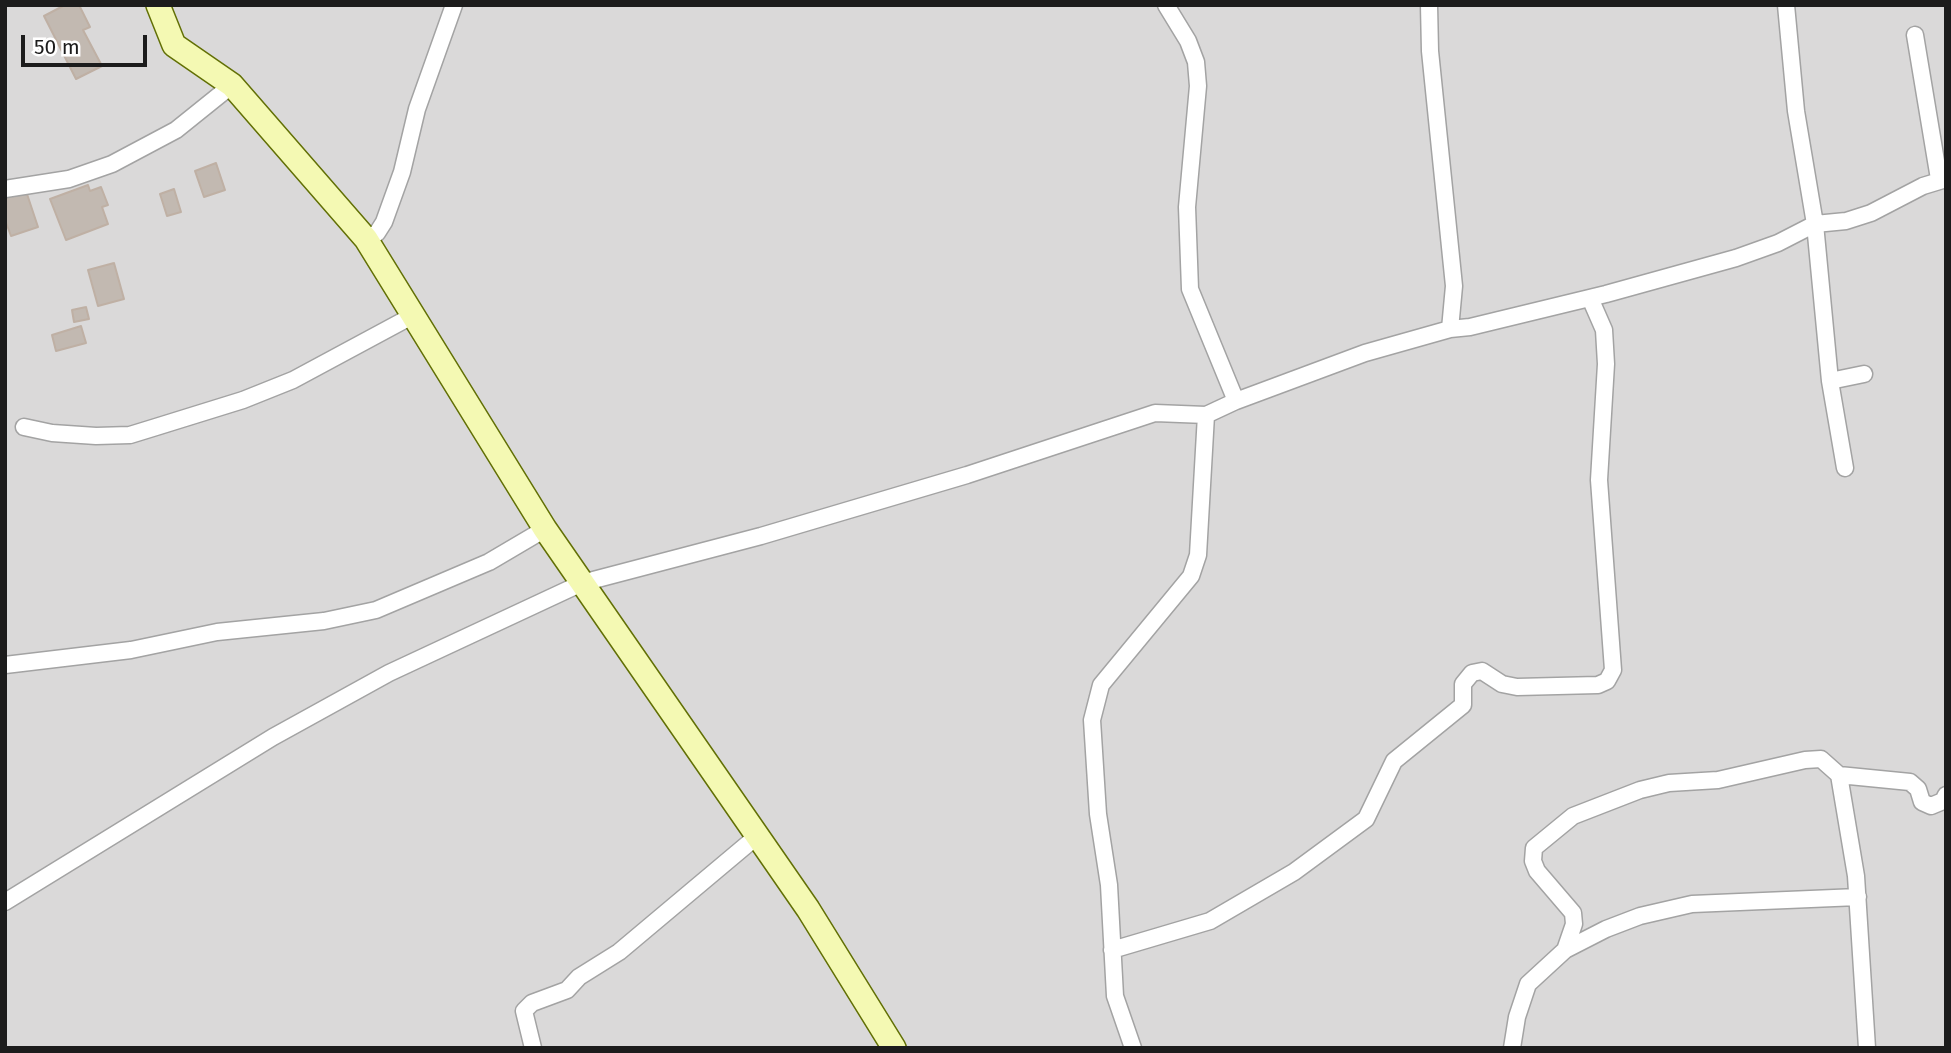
<!DOCTYPE html>
<style>
body{margin:0}
#map{position:relative;width:1951px;height:1053px;overflow:hidden;background:#ede9e1;font-family:"Fira Sans",sans-serif}
canvas{display:block}
.frame{position:absolute;inset:0;border:7px solid #1c1c1c;pointer-events:none}
.scale{position:absolute;left:21px;top:35px;width:126px;height:32px;box-sizing:border-box;border:4px solid #1c1c1c;border-top:0;padding-left:9px;font-size:21px;line-height:24px;white-space:nowrap;color:#1c1c1c;-webkit-text-stroke:5px #fff;paint-order:stroke}
</style>
<div id="map">
<canvas width="1951" height="1053"></canvas>
<div class="frame"></div>
<div class="scale">50 m</div>
</div>
<script>
const c = document.querySelector('canvas').getContext('2d');
c.lineJoin = 'round';
function fill(path, color) {
  c.fillStyle = color;
  c.fill(path, 'evenodd');
}
function toPath(rows) {
  const path = new Path2D();
  for (const r of rows) {
    path.moveTo(r[0], r[1]);
    for (let i = 2; i < r.length; i += 2) path.lineTo(r[i], r[i + 1]);
  }
  return path;
}
function trace(path, color, width, dash) {
  c.strokeStyle = color;
  c.lineWidth = width;
  c.lineCap = dash ? 'butt' : 'round';
  c.setLineDash(dash || []);
  c.stroke(path);
}
const residential = toPath([
 [5,5,1946,5,1946,1048,5,1048]
]);
const building = toPath([
 [65,5,79,5,90,27,83,30,102,66,76,79,44,16,65,5],
 [216,163,225,190,204,197,195,171,216,163],
 [88,185,90,191,101,187,108,205,102,207,108,224,66,240,50,199,88,185],
 [174,189,181,212,167,216,160,194,174,189],
 [26,191,38,227,11,236,5,220,5,198,26,191],
 [114,263,124,299,98,306,88,270,114,263],
 [86,307,89,319,74,322,72,310,86,307],
 [81,326,86,343,56,351,52,335,81,326]
]);
const street = toPath([
 [1166,5,1188,41,1196,62,1198,86,1187,207,1190,289,1236,401],
 [1429,5,1430,51,1454,286,1450,329],
 [1786,5,1796,111,1815,224,1830,381,1845,468],
 [1915,35,1939,179],
 [5,189,69,179,112,164,176,130,232,85],
 [366,239,377,233,384,222,402,172,417,109,454,5],
 [1830,381,1864,374],
 [24,427,52,433,96,436,130,435,156,427,243,400,293,380,412,316],
 [5,665,131,650,217,632,324,621,376,610,489,562,545,529],
 [1839,775,1910,782,1918,789,1922,802,1931,806,1943,801,1946,795],
 [5,902,273,737,389,673,582,583,761,536,967,475,1155,413,1206,415,1236,401,1365,353,1450,329,1470,327,1606,294,1736,258,1778,243,1815,224,1846,221,1871,213,1923,186,1946,179],
 [1112,950,1210,921,1294,872,1366,819,1394,761,1463,705,1463,684,1472,673,1482,671,1502,684,1517,687,1598,685,1607,681,1613,670,1599,480,1606,364,1604,330,1590,298],
 [1565,950,1574,924,1573,913,1537,871,1533,861,1534,848,1573,816,1640,790,1669,783,1718,780,1805,760,1821,759,1839,775,1856,876,1867,1048],
 [533,1048,524,1011,532,1003,567,990,579,977,619,952,756,837],
 [1133,1048,1115,996,1109,885,1098,814,1092,720,1101,685,1191,576,1198,555,1206,415],
 [1512,1048,1517,1017,1528,984,1565,950,1606,929,1640,916,1692,904,1858,897]
]);
const secondary = toPath([
 [158,5,174,45,232,85,366,239,545,529,808,909,894,1048]
]);
fill(residential, '#dad9d9');
fill(building, '#c2b9b1');
trace(building, '#bfb0a4', 2);
trace(street, '#a3a3a3', 19);
trace(secondary, '#627005', 26);
trace(street, '#fff', 16);
trace(secondary, '#f4f9b3', 23);
</script>
